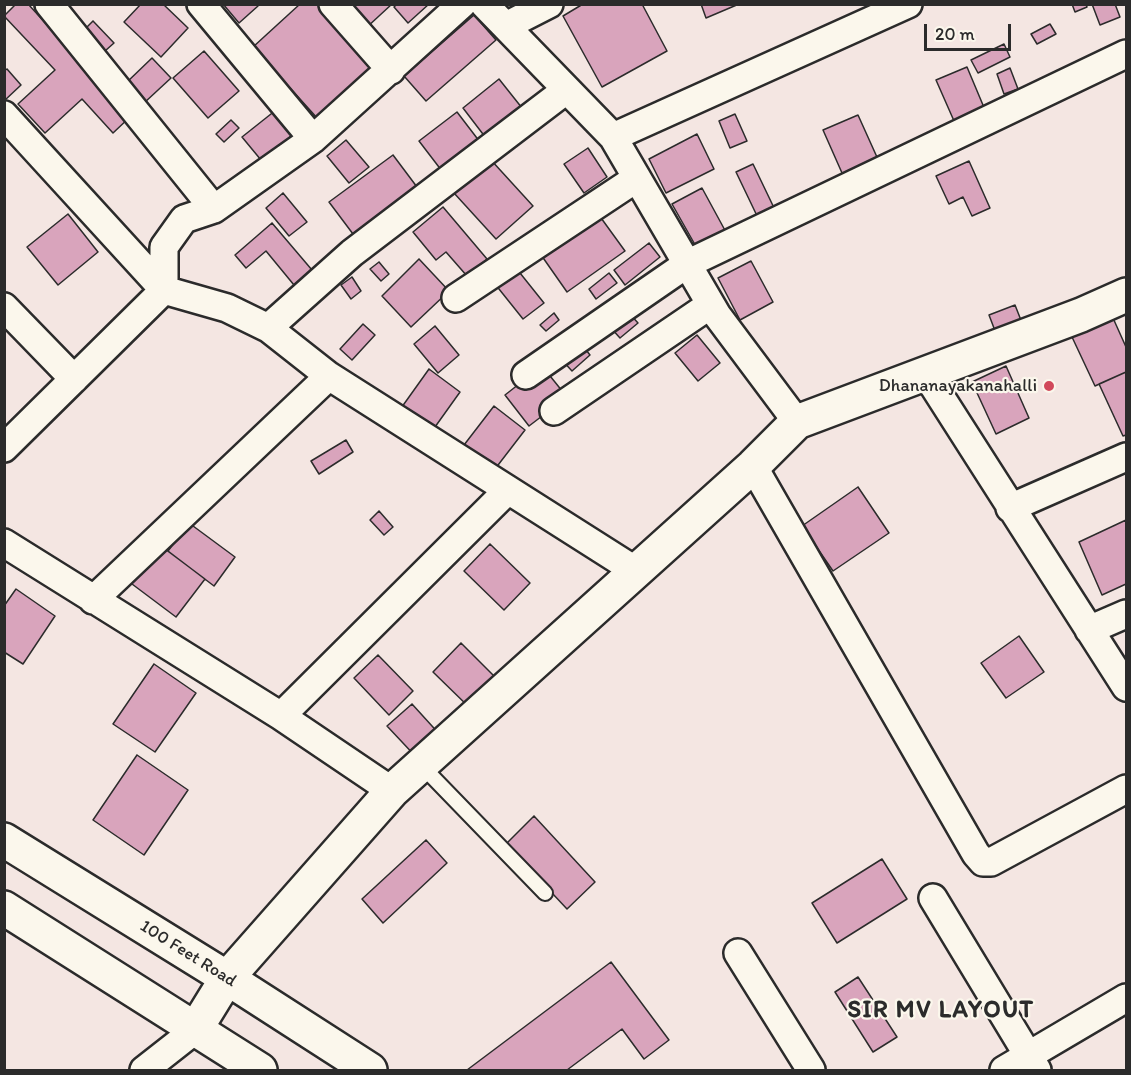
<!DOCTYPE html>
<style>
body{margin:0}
#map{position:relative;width:1131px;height:1075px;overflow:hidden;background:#f4e6e2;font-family:Itim,sans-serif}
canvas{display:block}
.frame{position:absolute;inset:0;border:6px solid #2b2b2b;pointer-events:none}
.scale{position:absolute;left:924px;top:24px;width:87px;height:27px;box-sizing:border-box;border:3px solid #2b2b2b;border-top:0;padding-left:8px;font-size:18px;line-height:21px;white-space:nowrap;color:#2b2b2b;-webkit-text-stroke:4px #fbf7ec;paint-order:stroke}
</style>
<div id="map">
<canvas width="1131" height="1075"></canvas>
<div class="frame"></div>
<div class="scale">20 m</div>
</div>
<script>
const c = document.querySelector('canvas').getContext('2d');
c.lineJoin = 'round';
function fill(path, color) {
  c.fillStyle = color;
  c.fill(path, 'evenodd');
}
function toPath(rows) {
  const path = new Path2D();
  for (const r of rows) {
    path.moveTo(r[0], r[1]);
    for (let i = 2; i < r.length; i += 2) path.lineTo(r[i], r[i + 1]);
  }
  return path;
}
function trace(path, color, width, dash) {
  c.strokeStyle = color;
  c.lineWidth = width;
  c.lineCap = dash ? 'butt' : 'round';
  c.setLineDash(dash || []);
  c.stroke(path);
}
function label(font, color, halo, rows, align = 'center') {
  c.font = font + ' Itim,sans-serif';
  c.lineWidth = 4.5;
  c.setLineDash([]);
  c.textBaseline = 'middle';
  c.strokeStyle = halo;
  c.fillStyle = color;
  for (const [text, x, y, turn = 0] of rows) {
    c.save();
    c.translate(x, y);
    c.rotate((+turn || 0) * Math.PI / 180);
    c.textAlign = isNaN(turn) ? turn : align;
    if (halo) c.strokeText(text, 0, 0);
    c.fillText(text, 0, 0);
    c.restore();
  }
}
const building = toPath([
 [16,4,28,4,131,116,113,133,82,99,45,133,18,104,55,70,4,16,16,4],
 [141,4,163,4,188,28,161,57,124,22,141,4],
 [223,4,256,4,258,6,239,23,223,4],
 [300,4,317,4,374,68,318,119,253,47,300,4],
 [352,4,392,4,366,28,348,8,352,4],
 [397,4,429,4,408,23,394,7,397,4],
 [583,4,642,4,667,51,602,87,563,16,583,4],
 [701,4,739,4,706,18,701,4],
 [1072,4,1086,4,1087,7,1075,12,1072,4],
 [1092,4,1115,4,1120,17,1100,25,1092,4],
 [474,15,496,40,426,101,404,76,474,15],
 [93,21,114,43,105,51,85,29,93,21],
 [1050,24,1056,34,1037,44,1031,34,1050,24],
 [1004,44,1010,57,978,73,971,60,1004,44],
 [204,51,239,91,208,118,173,78,204,51],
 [152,58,171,78,144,103,126,83,152,58],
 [967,67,988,117,958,130,936,80,967,67],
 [1010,68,1018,89,1004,94,997,74,1010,68],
 [7,69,21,85,4,101,4,71,7,69],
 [499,79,526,113,489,142,463,108,499,79],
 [276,110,295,133,261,160,242,137,276,110],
 [457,112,483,146,445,175,419,141,457,112],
 [735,114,747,141,730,148,719,121,735,114],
 [858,115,881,166,846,182,823,130,858,115],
 [231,120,239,128,224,142,216,134,231,120],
 [697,134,714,169,666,193,649,159,697,134],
 [346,140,369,167,349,183,327,156,346,140],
 [588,148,607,177,584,193,564,164,588,148],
 [393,155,420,191,356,238,329,202,393,155],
 [491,160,533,206,496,239,454,193,491,160],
 [969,161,990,208,972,216,963,197,949,204,936,176,969,161],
 [753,164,776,212,759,220,736,172,753,164],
 [702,188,727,234,698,250,672,204,702,188],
 [283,193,307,222,289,236,266,208,283,193],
 [443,207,487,259,467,276,446,252,436,260,413,232,443,207],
 [596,211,625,251,567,292,539,252,596,211],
 [68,214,98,252,58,285,27,247,68,214],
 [272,223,312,270,294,285,266,251,246,268,235,255,272,223],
 [649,243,660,257,625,285,614,270,649,243],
 [419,259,449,291,411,327,382,296,419,259],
 [751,261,773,302,740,320,718,278,751,261],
 [379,262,389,274,381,281,370,269,379,262],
 [516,268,544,303,523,319,495,284,516,268],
 [609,273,617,283,596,299,589,289,609,273],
 [352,277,361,291,351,299,341,285,352,277],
 [1015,305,1026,333,997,336,989,315,1015,305],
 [628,312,638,323,620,338,611,328,628,312],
 [554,313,559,320,546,331,540,325,554,313],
 [1113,318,1126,347,1126,372,1095,386,1072,337,1113,318],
 [363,324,375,335,352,360,340,349,363,324],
 [435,326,459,355,438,373,414,344,435,326],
 [697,335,720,363,698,381,675,353,697,335],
 [579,341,590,355,572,371,560,358,579,341],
 [542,366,567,397,529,426,505,395,542,366],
 [1006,366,1029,418,996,434,972,382,1006,366],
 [429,369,460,392,430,434,399,411,429,369],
 [1126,372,1126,435,1123,436,1099,384,1126,372],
 [494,406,525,430,495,469,464,445,494,406],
 [346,440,353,452,319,474,311,461,346,440],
 [858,487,889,533,833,571,802,526,858,487],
 [379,511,393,527,384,535,370,520,379,511],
 [1126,520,1126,584,1102,595,1079,542,1126,520],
 [189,523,235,557,214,586,168,551,189,523],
 [157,543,205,579,176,617,128,581,157,543],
 [490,544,530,583,504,610,464,571,490,544],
 [16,589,55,616,23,664,4,652,4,606,16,589],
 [1019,636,1044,672,1006,698,981,663,1019,636],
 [461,643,501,683,473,711,433,672,461,643],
 [378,655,413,691,389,715,354,678,378,655],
 [154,664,196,693,155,752,113,724,154,664],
 [412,704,442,737,418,759,387,726,412,704],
 [137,755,188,790,144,855,93,820,137,755],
 [534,816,595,882,567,909,506,844,534,816],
 [426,840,447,863,383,923,362,899,426,840],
 [882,859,907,899,837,943,812,903,882,859],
 [611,962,669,1040,644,1059,622,1029,567,1070,467,1070,611,962],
 [858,977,897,1037,873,1052,835,992,858,977]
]);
const lane = toPath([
 [421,765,545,893]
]);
const street = toPath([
 [49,4,214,209],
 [201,4,313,139],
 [333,4,391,70],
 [484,4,613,137,717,315,797,422],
 [506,26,549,4],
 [4,115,164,290,227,308,268,328,329,376,636,571],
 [613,137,908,4],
 [456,298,637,178],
 [4,307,74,379],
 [268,328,352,253,566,90],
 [926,374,1126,687],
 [526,375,687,264,1126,54],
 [554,411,710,305],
 [4,448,164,290,164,247,184,219,214,209,313,139,462,4],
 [753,466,976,854,983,862,991,862,1126,789],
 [1010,508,1126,457],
 [4,543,281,716,392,791],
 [93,600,329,376],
 [1089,630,1126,614],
 [281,716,508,490],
 [933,898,1037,1070],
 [738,953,811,1070],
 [144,1070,195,1030],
 [1004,1070,1126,998]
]);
const secondary = toPath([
 [4,840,227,978,370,1070],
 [4,908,260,1070],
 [195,1030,227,978,392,791,753,466,797,422,1081,315,1126,295]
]);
const markers = [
 [1049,386,6,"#d1495b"]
];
const poiNames = [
 ["Dhananayakanahalli",1037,386]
];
const streetNames = [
 ["100 Feet Road",188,954,32]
];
const districtNames = [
 ["SIR MV LAYOUT",941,1011]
];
fill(building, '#d9a4bc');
trace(building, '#2b2b2b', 1.5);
trace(lane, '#2b2b2b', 18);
trace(street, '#2b2b2b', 32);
trace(secondary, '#2b2b2b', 38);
trace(lane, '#fbf7ec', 14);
trace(street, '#fbf7ec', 27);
trace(secondary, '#fbf7ec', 33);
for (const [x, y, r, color] of markers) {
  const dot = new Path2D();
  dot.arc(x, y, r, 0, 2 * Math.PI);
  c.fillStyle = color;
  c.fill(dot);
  trace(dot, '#fbf7ec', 2);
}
label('18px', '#2b2b2b', '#fbf7ec', poiNames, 'right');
label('18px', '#2b2b2b', '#fbf7ec', streetNames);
c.letterSpacing = '1.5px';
label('bold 24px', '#2b2b2b', '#fbf7ec', districtNames);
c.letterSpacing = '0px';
</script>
